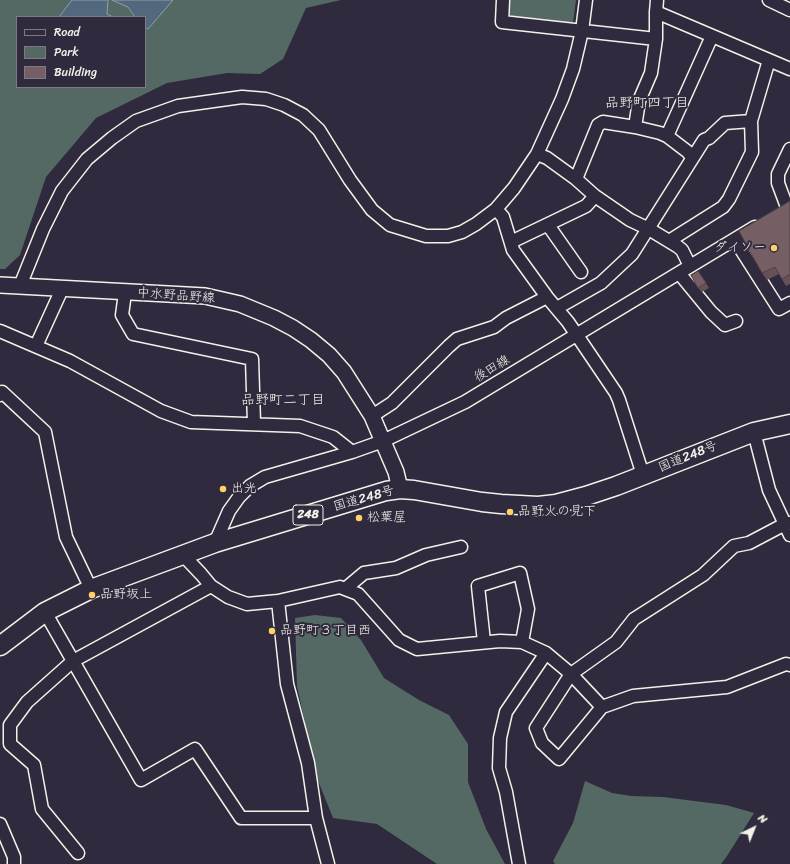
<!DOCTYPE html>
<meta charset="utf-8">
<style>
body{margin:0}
#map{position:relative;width:790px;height:864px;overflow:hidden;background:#2f2a3d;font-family:Sriracha,sans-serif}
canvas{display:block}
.legend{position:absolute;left:16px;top:16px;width:130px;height:72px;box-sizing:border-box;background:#2f2a3d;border:1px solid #7e7a81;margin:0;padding:5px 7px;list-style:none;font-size:12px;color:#f4f1e8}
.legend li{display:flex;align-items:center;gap:8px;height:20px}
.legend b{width:20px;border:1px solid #7e7a81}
.north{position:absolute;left:734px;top:808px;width:40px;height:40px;-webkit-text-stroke:3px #2f2a3d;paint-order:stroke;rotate:43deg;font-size:11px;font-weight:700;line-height:16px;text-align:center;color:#f4f1e8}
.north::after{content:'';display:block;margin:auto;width:14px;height:18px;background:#f4f1e8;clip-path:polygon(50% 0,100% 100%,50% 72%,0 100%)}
</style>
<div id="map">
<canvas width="790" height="864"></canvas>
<ul class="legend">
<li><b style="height:5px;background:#2f2a3d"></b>Road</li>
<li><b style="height:11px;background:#546964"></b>Park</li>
<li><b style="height:11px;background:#755e64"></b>Building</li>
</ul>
<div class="north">N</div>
</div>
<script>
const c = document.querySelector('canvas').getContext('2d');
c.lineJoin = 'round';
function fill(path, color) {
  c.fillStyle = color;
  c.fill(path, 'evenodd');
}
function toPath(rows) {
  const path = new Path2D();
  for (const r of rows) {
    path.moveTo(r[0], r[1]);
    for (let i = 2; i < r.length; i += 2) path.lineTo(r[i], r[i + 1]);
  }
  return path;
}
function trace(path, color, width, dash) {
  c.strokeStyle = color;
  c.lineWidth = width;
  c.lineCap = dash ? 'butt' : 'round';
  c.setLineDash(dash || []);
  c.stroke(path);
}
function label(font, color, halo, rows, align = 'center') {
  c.font = font + ' Sriracha,"Klee One",sans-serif';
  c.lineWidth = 4;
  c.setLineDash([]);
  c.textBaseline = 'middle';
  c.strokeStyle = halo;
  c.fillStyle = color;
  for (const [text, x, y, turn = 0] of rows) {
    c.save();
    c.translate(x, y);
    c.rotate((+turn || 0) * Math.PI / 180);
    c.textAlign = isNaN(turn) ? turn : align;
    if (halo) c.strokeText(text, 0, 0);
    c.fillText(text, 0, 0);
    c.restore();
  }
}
const green = toPath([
 [0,0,341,0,306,8,283,59,260,74,227,73,167,83,96,118,46,177,20,255,5,269,0,269],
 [17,17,145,17,145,87,17,87],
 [507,0,576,0,573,23,506,17],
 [315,615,341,618,361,640,384,678,419,700,449,715,468,744,468,782,486,829,505,864,437,864,377,824,333,818,317,778,297,686,295,618],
 [585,781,612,793,631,796,663,797,726,805,754,813,727,856,721,864,555,864,553,861,573,823]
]);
const water = toPath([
 [72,0,108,0,107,14,113,17,59,17,72,0],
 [112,0,173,0,148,29,145,27,145,17,135,17,128,7,112,0]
]);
const minor = toPath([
 [503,0,502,22,656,39],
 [769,0,790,10],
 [656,12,790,69],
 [635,127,639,101,651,73,656,39,656,12,657,0],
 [667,136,712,36],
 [537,154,547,158,576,179,595,196,630,220,649,229,677,246,682,250,690,266],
 [576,179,598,125,603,122,635,127,660,133,667,136,688,152,692,158],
 [787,207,778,183,778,174,790,149],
 [496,209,503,217,513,250,547,297,568,322,616,393,619,400,643,475],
 [548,225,581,272],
 [735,240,779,309,790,303],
 [669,241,723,207,729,199,752,152,751,121,769,60],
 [511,242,586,206,595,196],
 [679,273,711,312,725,325,736,321],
 [20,286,43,229,62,191,87,159,112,138,136,121,178,106,242,97,266,99,284,105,303,115,319,130,350,180,372,210,390,225,426,236,448,236,462,232,476,224,496,209,514,188,537,154,562,99,573,69,582,31,586,0],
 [125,293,122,315,133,334,252,359,254,423],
 [557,308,601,283,632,254,704,140,709,138,725,123,751,121],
 [0,331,70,361,161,411,191,422,300,426,333,437,352,452],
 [36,346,62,289],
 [0,395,2,392,45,432,66,537,91,589],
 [372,416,392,403,449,346,457,339,494,327,506,318,547,297],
 [754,432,769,490,790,535],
 [215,543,229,511,239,497,250,486,265,477,352,452,383,441,465,402,755,227],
 [183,555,201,574,211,586,228,597,247,604,278,601,340,587,345,589,358,594,399,640,417,649,500,641,522,642,546,653,571,674,602,707,633,696,727,687,786,664,790,665],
 [345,589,364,573,396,568,426,555,461,547],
 [278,601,287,684,308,763,316,818,328,864],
 [45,612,141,780,195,749,241,818,316,818],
 [484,642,478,586,520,573,528,609,522,642],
 [602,707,559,759,542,743,536,728,571,674,616,642,634,619,703,575,734,546,749,543,785,524,790,523],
 [0,824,14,857,14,864],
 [78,853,42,809,34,765,10,744,10,725,27,702,73,661,211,586],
 [519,864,506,792,499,768,500,738,506,712,546,653]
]);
const major = toPath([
 [0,285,205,296,240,304,274,318,293,328,311,340,329,355,344,372,372,416,396,472,400,489]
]);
const highway = toPath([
 [0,646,45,612,91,589,215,543,386,491,400,489,414,490,482,502,501,504,538,506,556,504,586,496,616,486,754,432,790,424]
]);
const wall = toPath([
 [790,201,790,284,786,286,779,274,767,280,762,273],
 [701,275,709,288,702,292,698,288]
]);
const building = toPath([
 [790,201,790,274,782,279,775,267,762,273,739,231,790,201],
 [698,271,706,283,698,288,691,275,698,271]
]);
const markers = [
 [774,248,4,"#ffd166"],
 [223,489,4,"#ffd166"],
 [510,512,4,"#ffd166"],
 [359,518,4,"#ffd166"],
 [92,595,4,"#ffd166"],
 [272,631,4,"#ffd166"]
];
const shields = [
 [308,515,30]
];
const shieldNames = [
 ["248",308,515]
];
const poiNames = [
 ["ダイソー",766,248,"right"],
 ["出光",231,489],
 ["品野火の見下",518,512],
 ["松葉屋",367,518],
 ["品野坂上",100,595],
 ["品野町３丁目西",280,631]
];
const streetNames = [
 ["中水野品野線",176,296,4],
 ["後田線",492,369,-31],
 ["国道248号",688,457,-22],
 ["国道248号",364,499,-16]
];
const neighbourhoodNames = [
 ["品野町四丁目",647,103],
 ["品野町二丁目",283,400]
];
fill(green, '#546964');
fill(water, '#51687d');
trace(water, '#929fa8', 1);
trace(minor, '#f4f1e8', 15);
trace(major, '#f4f1e8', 18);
trace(highway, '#f4f1e8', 21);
trace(minor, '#2f2a3d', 12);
trace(major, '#2f2a3d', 15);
trace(highway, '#2f2a3d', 18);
fill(wall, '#655156');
fill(building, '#755e64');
trace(building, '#524246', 1);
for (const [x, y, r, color] of markers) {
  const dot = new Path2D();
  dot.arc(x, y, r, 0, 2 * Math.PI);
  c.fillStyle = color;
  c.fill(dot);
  trace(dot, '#2f2a3d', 1.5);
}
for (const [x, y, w] of shields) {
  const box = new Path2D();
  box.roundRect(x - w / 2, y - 10, w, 20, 3);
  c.fillStyle = '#2f2a3d';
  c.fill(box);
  trace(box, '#f4f1e8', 1);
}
label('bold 12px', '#f4f1e8', null, shieldNames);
label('13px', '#f4f1e8', '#2f2a3d', poiNames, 'left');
label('13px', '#f4f1e8', '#2f2a3d', streetNames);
label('14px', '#f4f1e8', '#2f2a3d', neighbourhoodNames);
</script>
